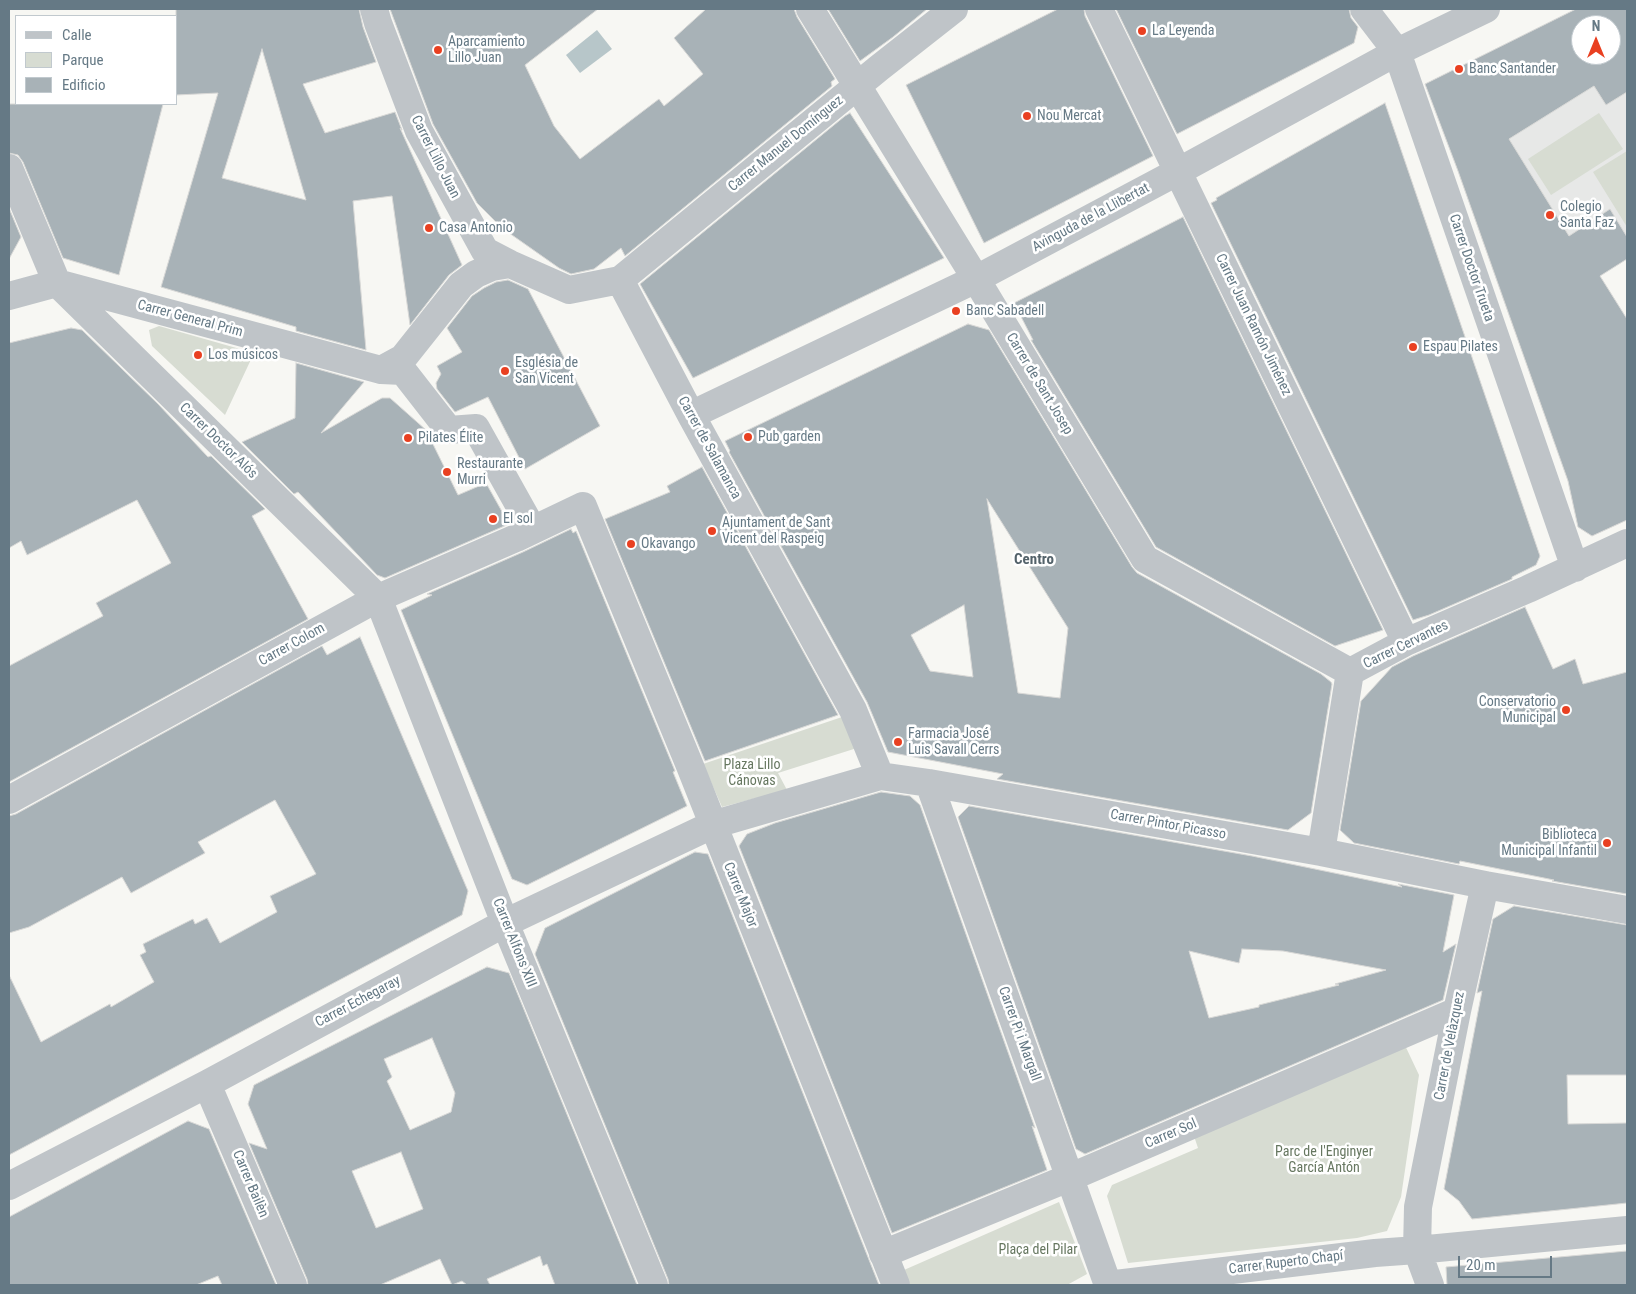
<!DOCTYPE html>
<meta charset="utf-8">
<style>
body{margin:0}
#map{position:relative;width:1636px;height:1294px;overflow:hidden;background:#f7f7f3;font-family:"Roboto Condensed",sans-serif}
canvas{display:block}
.frame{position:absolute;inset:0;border:10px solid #657985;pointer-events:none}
.legend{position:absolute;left:15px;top:15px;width:162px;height:90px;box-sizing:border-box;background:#fff;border:1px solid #c1c9ce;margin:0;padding:6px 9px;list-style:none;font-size:15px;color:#657985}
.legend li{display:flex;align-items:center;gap:10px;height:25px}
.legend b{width:25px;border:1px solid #c1c9ce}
.north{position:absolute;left:1571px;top:15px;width:50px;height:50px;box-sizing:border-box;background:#fff;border:1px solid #c1c9ce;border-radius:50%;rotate:0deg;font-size:14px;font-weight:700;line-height:20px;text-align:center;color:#657985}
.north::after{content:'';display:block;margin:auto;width:18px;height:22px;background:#e94021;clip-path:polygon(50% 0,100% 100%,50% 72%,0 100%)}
.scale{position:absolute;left:1458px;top:1256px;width:94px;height:22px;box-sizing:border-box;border:2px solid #657985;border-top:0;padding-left:6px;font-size:15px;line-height:18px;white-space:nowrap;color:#657985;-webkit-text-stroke:4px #fff;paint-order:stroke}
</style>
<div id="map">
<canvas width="1636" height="1294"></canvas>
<div class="frame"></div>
<ul class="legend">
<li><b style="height:6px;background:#bfc4c8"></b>Calle</li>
<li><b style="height:14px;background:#d7dcd2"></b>Parque</li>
<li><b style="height:14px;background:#a8b2b7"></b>Edificio</li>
</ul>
<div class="north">N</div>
<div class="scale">20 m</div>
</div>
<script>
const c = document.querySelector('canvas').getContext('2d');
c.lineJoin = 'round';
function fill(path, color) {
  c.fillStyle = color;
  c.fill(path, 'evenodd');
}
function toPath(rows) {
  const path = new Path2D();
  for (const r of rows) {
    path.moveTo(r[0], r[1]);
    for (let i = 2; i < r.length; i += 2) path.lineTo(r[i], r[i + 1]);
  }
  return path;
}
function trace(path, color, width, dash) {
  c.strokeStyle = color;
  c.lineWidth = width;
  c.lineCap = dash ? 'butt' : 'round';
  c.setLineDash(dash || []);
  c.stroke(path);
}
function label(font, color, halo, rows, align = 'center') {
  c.font = font + ' "Roboto Condensed",sans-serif';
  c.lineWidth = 5;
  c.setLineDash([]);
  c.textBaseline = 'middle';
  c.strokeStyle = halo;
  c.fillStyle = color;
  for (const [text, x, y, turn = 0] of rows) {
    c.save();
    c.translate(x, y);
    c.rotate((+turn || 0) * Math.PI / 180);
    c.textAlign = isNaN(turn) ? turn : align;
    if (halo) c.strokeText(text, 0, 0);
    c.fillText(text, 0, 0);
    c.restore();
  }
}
const built = toPath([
 [1627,65,1627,259,1514,330,1458,171]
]);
const green = toPath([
 [1599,113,1623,149,1551,195,1528,159],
 [1627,151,1627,227,1593,172],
 [159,326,254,353,225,415,152,346,149,330],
 [842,717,857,748,778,773,787,790,722,807,703,764],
 [1402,1039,1419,1075,1401,1197,1387,1231,1357,1238,1128,1263,1107,1196,1112,1185,1198,1148,1192,1130],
 [1059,1202,1087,1274,1067,1285,910,1285,904,1270]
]);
const water = toPath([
 [597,30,612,49,580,73,566,55]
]);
const building = toPath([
 [176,9,359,9,363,27,376,62,303,84,325,133,395,112,402,130,400,128,462,265,449,275,410,325,392,196,353,201,366,350,296,331,296,327,161,287,218,93,176,95,176,9],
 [262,49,306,200,222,178,262,49],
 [390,9,598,9,525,65,554,126,580,159,659,99,664,106,703,74,674,38,706,9,794,9,797,17,835,79,831,82,832,86,625,256,621,248,594,269,571,274,559,268,502,228,477,203,433,124,390,9],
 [828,9,927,9,893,37,860,61,828,9],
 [1058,9,1084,9,1085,16,1153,156,984,243,906,85,1058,9],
 [1116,9,1349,9,1351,18,1358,27,1354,43,1177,134,1116,9],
 [1576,9,1627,9,1627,92,1606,105,1594,86,1509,139,1569,236,1610,209,1627,237,1627,259,1600,276,1627,319,1627,520,1592,536,1578,527,1568,481,1458,171,1425,84,1576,9],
 [1581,25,1611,25,1611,55,1581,55,1581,25],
 [1385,103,1540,556,1536,565,1512,577,1512,579,1429,615,1413,620,1211,203,1217,200,1216,198,1385,103],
 [9,104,163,104,119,275,63,258,23,162,18,155,9,153,9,104],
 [850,113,944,258,693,378,640,284,845,116,850,113],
 [9,208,21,237,9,259,9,208],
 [1183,217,1383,630,1335,646,1156,547,1031,340,1033,340,1014,303,1183,217],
 [508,280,528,289,600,426,525,469,488,397,455,412,437,389,436,383,441,374,437,366,462,352,447,328,472,296,484,288,496,282,508,280],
 [968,324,989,330,1132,567,1137,573,1321,674,1331,682,1332,684,1311,813,1288,830,997,779,1003,774,888,752,867,702,729,452,730,451,725,441,968,324],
 [987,499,1068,628,1060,698,1018,693,987,499],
 [964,605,973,677,930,671,911,635,964,605],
 [71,328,82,330,158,404,208,457,211,456,265,509,252,516,308,619,9,782,9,666,103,616,96,603,171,563,137,500,27,555,21,541,9,548,9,343,71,328],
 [296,363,364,382,321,433,382,398,390,398,426,430,458,495,486,483,509,524,385,578,377,575,298,492,294,494,242,442,295,418,296,363],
 [702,467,838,715,705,761,605,519,670,492,667,486,702,467],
 [571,529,573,533,576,531,675,771,673,772,687,806,527,885,512,879,401,610,432,595,427,594,523,552,571,529],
 [1525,607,1553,669,1575,659,1583,684,1627,672,1627,894,1552,881,1554,880,1460,861,1459,864,1354,843,1340,830,1361,701,1392,667,1413,656,1525,607],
 [360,637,468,891,462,915,9,1155,9,975,41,1042,110,1004,111,1007,154,982,140,955,146,952,143,944,193,919,195,924,207,918,220,943,277,912,270,896,316,874,275,800,198,842,205,853,131,893,122,877,29,927,9,933,9,816,16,814,322,646,327,655,360,637],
 [881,792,910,796,920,805,1035,1128,1032,1126,1047,1170,892,1233,739,846,747,834,775,823,881,792],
 [969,806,1252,856,1402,887,1398,884,1454,895,1443,952,1456,944,1443,1000,1085,1154,1076,1149,958,817,969,806],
 [1242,949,1283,951,1386,970,1335,984,1339,985,1259,1005,1259,1007,1209,1018,1189,951,1239,963,1242,949],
 [695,852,708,854,879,1285,669,1285,668,1279,535,954,545,928,695,852],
 [1514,906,1627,925,1627,1075,1567,1075,1568,1124,1627,1123,1627,1203,1472,1219,1459,1201,1444,1189,1482,991,1477,993,1493,919,1514,906],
 [487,967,509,973,637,1285,555,1285,547,1264,543,1266,540,1256,487,1279,490,1285,467,1285,462,1281,452,1285,440,1259,380,1285,308,1285,307,1279,249,1143,267,1149,248,1104,254,1085,487,967],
 [432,1038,455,1093,451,1112,410,1130,387,1081,392,1077,384,1059,432,1038],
 [401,1152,423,1209,376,1228,352,1171,401,1152],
 [188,1121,209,1129,276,1285,222,1285,218,1276,196,1285,9,1285,9,1217,188,1121],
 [1627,1251,1627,1285,1447,1285,1446,1267,1627,1251]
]);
const street = toPath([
 [374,9,378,23,419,131,485,251,510,264,569,290,620,280,879,68,954,9],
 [810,9,976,279,1145,559,1350,672],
 [1099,9,1406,642],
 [1364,9,1397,52,1575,568],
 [9,168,57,283,378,598,505,923,654,1285],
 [620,280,691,415,853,710,880,776],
 [9,296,57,283,381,370,403,371,449,430,476,428,533,530],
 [381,370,403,358,461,285,476,274,492,267,510,264],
 [691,415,976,279,1179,171,1397,52,1486,9],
 [929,783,1108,1285],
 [9,800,378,598,516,538,583,506,690,766,896,1285],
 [1321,852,1350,672,1406,642,1528,589,1627,543],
 [207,1084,293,1285],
 [9,1186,207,1084,505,923,712,825,880,776,929,783,1321,852,1485,885,1627,910],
 [883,1254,1071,1177,1457,1011],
 [1107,1285,1375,1253,1417,1250,1627,1230],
 [1430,1285,1417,1250,1418,1207,1457,1011,1485,885]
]);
const markers = [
 [1142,31,5,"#e94021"],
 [438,50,5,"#e94021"],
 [1459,69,5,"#e94021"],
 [1027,116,5,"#e94021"],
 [1550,215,5,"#e94021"],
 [429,228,5,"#e94021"],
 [956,311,5,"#e94021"],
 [1413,347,5,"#e94021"],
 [198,355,5,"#e94021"],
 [505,371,5,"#e94021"],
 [748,437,5,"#e94021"],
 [408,438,5,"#e94021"],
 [447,472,5,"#e94021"],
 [493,519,5,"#e94021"],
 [712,531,5,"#e94021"],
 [631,544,5,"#e94021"],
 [1566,710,5,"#e94021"],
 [898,742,5,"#e94021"],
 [1607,843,5,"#e94021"]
];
const poiNames = [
 ["La Leyenda",1152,31],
 ["Aparcamiento",448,42],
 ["Lillo Juan",448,58],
 ["Banc Santander",1469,69],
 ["Nou Mercat",1037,116],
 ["Colegio",1560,207],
 ["Santa Faz",1560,223],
 ["Casa Antonio",439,228],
 ["Banc Sabadell",966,311],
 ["Espau Pilates",1423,347],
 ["Los músicos",208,355],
 ["Església de",515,363],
 ["San Vicent",515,379],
 ["Pub garden",758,437],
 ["Pilates Élite",418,438],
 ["Restaurante",457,464],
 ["Murri",457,480],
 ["El sol",503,519],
 ["Ajuntament de Sant",722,523],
 ["Vicent del Raspeig",722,539],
 ["Okavango",641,544],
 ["Conservatorio",1556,702,"right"],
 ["Municipal",1556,718,"right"],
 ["Farmacia José",908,734],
 ["Luis Savall Cerrs",908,750],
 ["Biblioteca",1597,835,"right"],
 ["Municipal Infantil",1597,851,"right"]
];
const streetNames = [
 ["Carrer Manuel Domínguez",786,144,-39],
 ["Carrer Lillo Juan",435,157,63],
 ["Avinguda de la Llibertat",1091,218,-28],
 ["Carrer Doctor Trueta",1471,268,71],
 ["Carrer General Prim",190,319,15],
 ["Carrer Juan Ramón Jiménez",1253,325,64],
 ["Carrer de Sant Josep",1039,384,59],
 ["Carrer Doctor Alós",218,441,44],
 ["Carrer de Salamanca",709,448,61],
 ["Carrer Colom",292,645,-29],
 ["Carrer Cervantes",1406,645,-26],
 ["Carrer Pintor Picasso",1168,825,10],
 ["Carrer Major",740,895,68],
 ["Carrer Alfons XIII",514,943,68],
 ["Carrer Echegaray",358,1002,-28],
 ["Carrer Pi i Margall",1019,1034,70],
 ["Carrer de Velàzquez",1450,1046,-79],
 ["Carrer Sol",1171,1134,-23],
 ["Carrer Bailèn",250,1184,67],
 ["Carrer Ruperto Chapí",1286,1263,-7]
];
const parkNames = [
 ["Plaza Lillo",752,765],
 ["Cánovas",752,781],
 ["Parc de l'Enginyer",1324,1152],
 ["García Antón",1324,1168],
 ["Plaça del Pilar",1038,1250]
];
const neighbourhoodNames = [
 ["Centro",1034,560]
];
fill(built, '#e7e8e7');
fill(green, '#d7dcd2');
fill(water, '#b7c6c9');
fill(building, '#a8b2b7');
trace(building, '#d8d8d6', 1);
trace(street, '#bfc4c8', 28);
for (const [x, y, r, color] of markers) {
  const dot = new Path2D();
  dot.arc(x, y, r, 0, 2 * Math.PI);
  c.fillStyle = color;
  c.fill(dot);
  trace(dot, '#fff', 2);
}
label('14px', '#657985', '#fff', poiNames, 'left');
label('14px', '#657985', '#fff', streetNames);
label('14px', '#667760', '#fff', parkNames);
label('bold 15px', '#53626a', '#fff', neighbourhoodNames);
</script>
